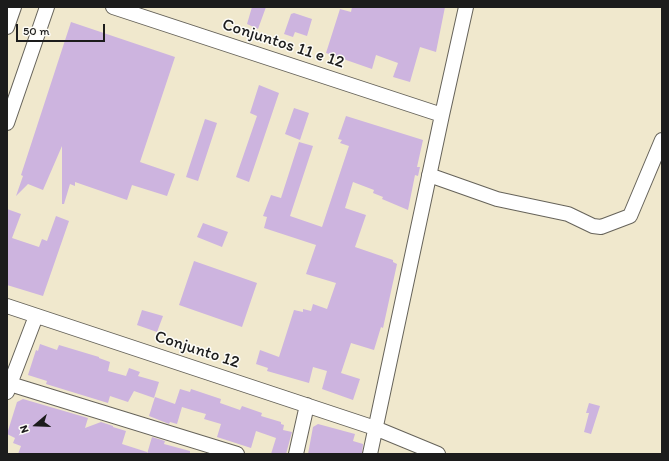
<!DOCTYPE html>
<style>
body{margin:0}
#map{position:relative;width:669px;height:461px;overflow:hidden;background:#f0e8cd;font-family:Itim,sans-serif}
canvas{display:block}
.frame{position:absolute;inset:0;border:8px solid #1c1c1c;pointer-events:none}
.north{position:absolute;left:16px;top:405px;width:40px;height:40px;-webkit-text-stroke:3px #fdfcf7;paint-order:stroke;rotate:251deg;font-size:11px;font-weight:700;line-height:16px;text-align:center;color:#1c1c1c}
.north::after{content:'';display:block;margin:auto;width:14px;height:18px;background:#1c1c1c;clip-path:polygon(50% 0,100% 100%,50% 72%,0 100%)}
.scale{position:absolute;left:16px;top:24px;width:89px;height:18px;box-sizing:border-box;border:2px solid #1c1c1c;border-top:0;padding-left:5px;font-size:12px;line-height:14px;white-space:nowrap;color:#1c1c1c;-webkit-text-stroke:3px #fdfcf7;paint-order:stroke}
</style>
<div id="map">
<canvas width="669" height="461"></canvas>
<div class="frame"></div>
<div class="north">N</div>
<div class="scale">50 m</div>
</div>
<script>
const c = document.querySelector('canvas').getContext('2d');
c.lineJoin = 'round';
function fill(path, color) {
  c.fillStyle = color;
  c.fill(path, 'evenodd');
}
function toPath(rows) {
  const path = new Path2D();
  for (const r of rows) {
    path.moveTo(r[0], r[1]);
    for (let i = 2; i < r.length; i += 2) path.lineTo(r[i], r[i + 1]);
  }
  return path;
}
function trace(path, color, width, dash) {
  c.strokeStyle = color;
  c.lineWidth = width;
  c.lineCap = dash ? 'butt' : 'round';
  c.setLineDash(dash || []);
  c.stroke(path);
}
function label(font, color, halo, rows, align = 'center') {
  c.font = font + ' Itim,sans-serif';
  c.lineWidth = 3;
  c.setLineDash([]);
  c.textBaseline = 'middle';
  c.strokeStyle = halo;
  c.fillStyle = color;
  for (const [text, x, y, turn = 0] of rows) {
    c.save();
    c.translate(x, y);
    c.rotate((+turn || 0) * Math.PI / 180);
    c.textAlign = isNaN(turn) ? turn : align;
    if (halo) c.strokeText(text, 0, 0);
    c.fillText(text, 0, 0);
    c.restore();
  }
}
const building = toPath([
 [252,7,266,7,258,29,247,24],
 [352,7,445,7,436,52,420,47,410,82,393,77,398,63,376,55,372,69,326,53,340,9,351,12],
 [294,13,312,19,307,36,295,32,293,37,284,34,291,14],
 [71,22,175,57,140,162,175,174,167,196,132,185,127,200,75,182,75,186,70,184,64,204,62,204,62,146,43,190,28,184,16,196,23,176,21,175],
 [259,85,279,93,249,182,236,177,257,116,250,113],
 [294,108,309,113,300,140,285,134],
 [346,116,423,140,417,167,420,167,418,176,415,175,408,210,382,199,383,197,373,193,374,190,353,182,345,208,366,215,355,247,393,260,393,262,397,264,383,328,381,327,374,350,351,343,341,373,360,379,353,400,322,389,327,371,313,367,309,383,267,371,268,368,256,364,260,350,279,357,294,310,303,312,303,309,311,311,313,304,327,309,336,283,306,274,316,245,264,228,267,217,263,216,271,195,281,198,299,142,313,146,290,216,322,227,349,146,340,143,342,140,338,139],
 [205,119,217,123,198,181,186,177],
 [7,209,21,214,12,238,39,247,42,239,47,241,56,216,69,221,43,296,7,285],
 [203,223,228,232,222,247,197,237],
 [194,261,257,283,242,327,179,305],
 [142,310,163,316,157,332,137,325],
 [40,344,57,350,59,345,99,357,99,358,110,362,108,371,126,376,129,368,140,372,138,376,159,382,154,398,134,391,128,402,110,396,108,403,46,384,47,381,28,375,36,350,38,351],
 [180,389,190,392,191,389,221,399,220,403,240,410,242,406,262,413,261,416,281,422,281,424,284,425,283,430,292,432,286,454,271,454,276,438,256,431,251,448,217,437,221,424,204,419,206,414,195,411,182,407,177,424,170,422,169,424,149,416,155,397,175,404],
 [23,399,88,418,85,428,101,422,113,426,113,427,126,431,122,444,147,452,147,454,18,454,21,446,13,443,15,438,7,434,17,402],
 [589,403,600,406,591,434,584,432,589,413,586,413],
 [318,424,355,434,353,441,363,444,362,454,308,454,313,427],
 [152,437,165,441,164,444,190,451,190,454,147,454]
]);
const minor = toPath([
 [113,7,442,115],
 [7,27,14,7],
 [7,123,47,7],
 [429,175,497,199,568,214,593,226,601,227,630,216,662,140],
 [7,306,375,428,438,454],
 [10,384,237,454],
 [7,392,36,316],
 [296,454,307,405],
 [370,454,442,115,466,7]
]);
const streetNames = [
 ["Conjuntos 11 e 12",283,44,18],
 ["Conjunto 12",197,350,18]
];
fill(building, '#cdb4df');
trace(minor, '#66635a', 16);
trace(minor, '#fff', 14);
label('17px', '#1c1c1c', '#fdfcf7', streetNames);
</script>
